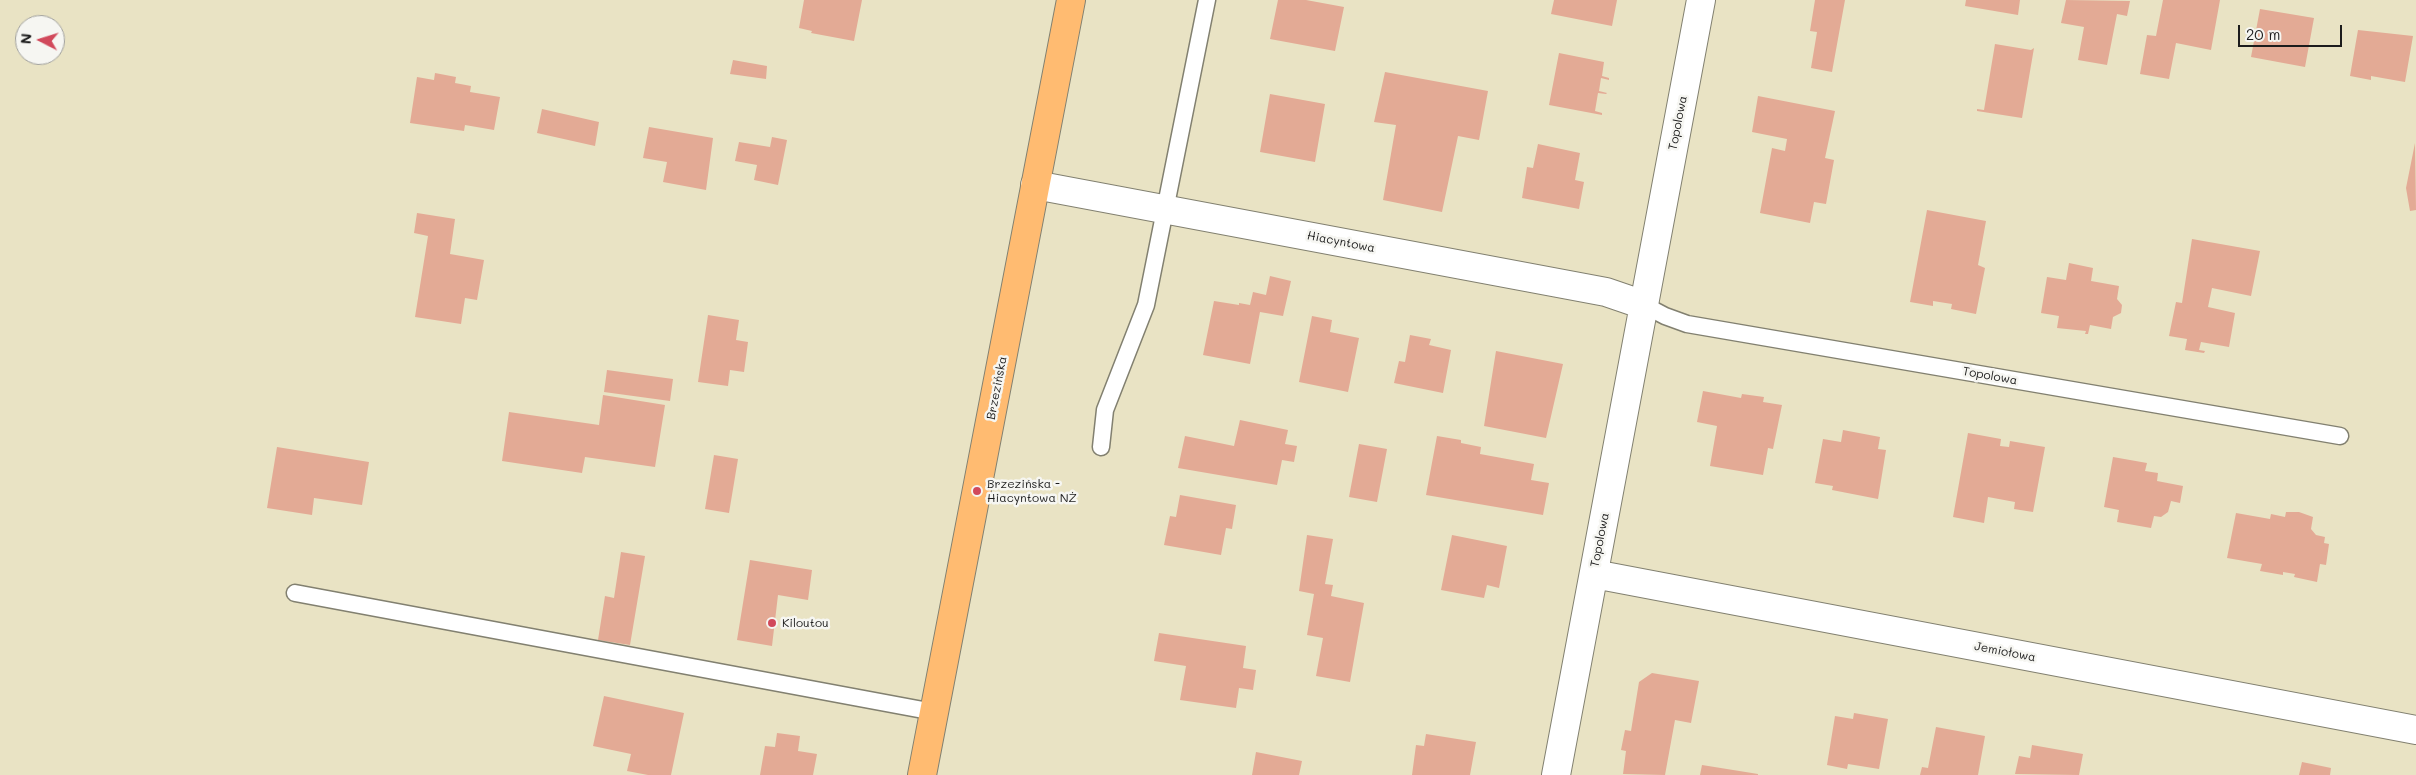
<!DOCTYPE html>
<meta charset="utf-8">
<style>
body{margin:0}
#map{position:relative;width:2416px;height:775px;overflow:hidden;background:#e9e3c4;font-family:Mali,sans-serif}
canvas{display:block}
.north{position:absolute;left:15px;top:15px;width:50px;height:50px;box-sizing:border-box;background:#f6f6f2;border:1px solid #9f9f9c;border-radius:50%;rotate:275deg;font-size:14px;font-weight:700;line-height:20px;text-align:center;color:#1c1c1c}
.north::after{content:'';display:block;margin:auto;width:18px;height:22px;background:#d1495b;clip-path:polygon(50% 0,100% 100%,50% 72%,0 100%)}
.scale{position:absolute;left:2238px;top:25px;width:104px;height:22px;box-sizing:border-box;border:2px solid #1c1c1c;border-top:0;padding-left:6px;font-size:15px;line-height:18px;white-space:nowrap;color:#1c1c1c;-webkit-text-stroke:4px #f6f6f2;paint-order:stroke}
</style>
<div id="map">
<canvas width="2416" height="775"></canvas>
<div class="north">N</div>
<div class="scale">20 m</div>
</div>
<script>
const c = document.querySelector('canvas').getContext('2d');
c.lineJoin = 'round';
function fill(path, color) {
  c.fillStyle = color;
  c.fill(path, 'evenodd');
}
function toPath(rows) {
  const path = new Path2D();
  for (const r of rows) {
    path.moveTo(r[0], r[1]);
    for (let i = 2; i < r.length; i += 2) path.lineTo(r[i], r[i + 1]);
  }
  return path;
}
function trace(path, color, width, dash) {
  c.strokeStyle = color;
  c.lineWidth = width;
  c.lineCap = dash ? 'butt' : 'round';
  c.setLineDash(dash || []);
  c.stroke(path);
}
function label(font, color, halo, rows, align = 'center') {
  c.font = font + ' Mali,sans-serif';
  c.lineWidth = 5;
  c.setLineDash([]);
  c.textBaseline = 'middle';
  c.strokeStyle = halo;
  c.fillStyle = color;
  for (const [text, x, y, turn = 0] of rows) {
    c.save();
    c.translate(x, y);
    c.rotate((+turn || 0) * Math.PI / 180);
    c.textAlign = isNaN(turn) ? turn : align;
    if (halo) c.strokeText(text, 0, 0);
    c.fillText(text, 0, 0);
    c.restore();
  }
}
const building = toPath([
 [804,0,862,0,854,41,811,33,812,31,799,28],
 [1278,0,1306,0,1344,7,1335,51,1270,39],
 [1554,0,1617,0,1612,26,1551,14],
 [1815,0,1845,0,1832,72,1811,68,1817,32,1810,31],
 [1966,0,2020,0,2018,15,1965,6],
 [2066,0,2130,1,2127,16,2117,14,2107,65,2078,60,2084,27,2061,23],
 [2163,0,2220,0,2211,50,2176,43,2169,79,2140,74,2147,35,2156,36],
 [2260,9,2314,18,2305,67,2251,57],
 [2358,30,2413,36,2405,82,2371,76,2371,80,2350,76],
 [1995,44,2031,50,2034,48,2022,118,1977,111,1977,109,1984,110],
 [1559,53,1604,62,1602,76,1609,78,1609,80,1601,78,1599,91,1607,93,1606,94,1598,93,1595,111,1602,113,1602,115,1549,105],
 [733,60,767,66,766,79,730,74],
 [1385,72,1488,91,1479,140,1458,136,1442,212,1383,200,1396,125,1374,122],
 [435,73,456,77,455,83,471,86,470,92,500,97,494,130,465,125,464,131,410,123,417,77,434,80],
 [1270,94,1325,104,1315,162,1260,152],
 [1758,96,1835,111,1825,158,1834,160,1826,204,1814,202,1810,223,1760,213,1772,148,1785,151,1787,139,1752,132],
 [542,109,599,122,595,146,537,133],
 [649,127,713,138,706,190,663,182,667,162,643,158],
 [772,137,787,140,778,185,754,180,757,165,735,161,739,142,770,147],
 [2415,143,2416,210,2410,211,2406,188],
 [1538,144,1580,153,1575,180,1584,182,1579,209,1522,198,1527,167,1533,168],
 [1927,210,1986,221,1978,265,1985,268,1976,314,1951,309,1952,304,1933,301,1933,306,1910,302],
 [417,213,455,219,450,254,484,260,477,300,465,298,461,324,415,317,428,236,414,233],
 [2192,239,2260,251,2251,296,2212,288,2208,307,2235,313,2229,347,2201,342,2199,350,2205,351,2204,353,2185,350,2187,339,2169,336,2176,302,2182,303],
 [2069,263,2093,268,2091,281,2119,286,2117,299,2122,305,2121,313,2113,317,2111,329,2090,325,2088,334,2085,334,2086,331,2057,328,2059,316,2041,313,2047,277,2066,280],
 [1270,276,1291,281,1283,316,1260,312,1250,364,1203,355,1214,301,1239,305,1239,303,1250,305,1253,292,1266,295],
 [708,315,739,320,736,340,748,342,744,372,730,370,728,386,698,382],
 [1312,316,1332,320,1330,332,1359,338,1348,392,1299,382],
 [1410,335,1431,339,1429,345,1451,350,1443,393,1394,383,1399,361,1405,362],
 [1496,351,1563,364,1546,438,1484,426],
 [607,370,673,379,670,401,604,392],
 [1703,391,1741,398,1742,394,1764,397,1763,402,1782,405,1773,449,1768,448,1763,475,1710,466,1717,426,1697,422],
 [603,395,665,405,655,467,585,457,582,473,502,461,509,412,599,425],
 [1240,420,1288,430,1285,444,1297,446,1294,462,1282,460,1277,485,1178,468,1185,436,1234,446],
 [1843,430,1880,437,1878,449,1886,450,1878,499,1832,490,1833,486,1815,483,1823,439,1841,442],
 [1968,433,2001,439,2000,446,2009,447,2010,441,2045,447,2033,512,2014,509,2015,502,1988,497,1984,523,1953,517],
 [1437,436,1461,440,1461,443,1481,447,1480,454,1534,464,1531,480,1549,483,1543,515,1426,495],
 [1359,444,1387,449,1377,502,1349,497],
 [277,447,369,462,362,505,314,498,312,515,267,508],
 [714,455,738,459,729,513,705,509],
 [2113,457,2147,463,2145,471,2158,473,2157,481,2183,486,2180,503,2171,501,2168,512,2161,517,2154,516,2151,528,2117,522,2119,510,2104,507],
 [1180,495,1236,505,1232,529,1226,528,1221,555,1164,545,1170,516,1176,517],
 [2286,512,2299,512,2313,517,2311,529,2316,535,2325,537,2324,543,2329,544,2326,565,2320,564,2317,582,2294,577,2295,574,2283,572,2283,575,2260,571,2262,564,2227,558,2236,513,2270,519,2271,514,2285,517],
 [1307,535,1333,539,1325,584,1333,585,1331,596,1364,603,1350,682,1316,676,1323,638,1307,635,1314,594,1299,591],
 [1452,535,1507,546,1499,588,1487,585,1484,598,1441,590],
 [621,552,645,556,630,645,598,640,605,596,614,598],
 [750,560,812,570,808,600,778,595,772,646,737,640],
 [1159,633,1246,646,1243,668,1256,670,1253,690,1239,688,1236,708,1180,700,1186,666,1154,661],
 [1652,673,1699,681,1691,723,1675,720,1665,775,1623,774,1626,751,1621,750,1625,730,1631,731,1639,682],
 [604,696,684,713,671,775,648,775,627,771,631,754,593,746],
 [1854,713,1888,719,1879,769,1848,764,1847,769,1827,765,1835,716,1853,719],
 [1936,727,1985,736,1978,775,1920,775,1922,767,1928,768],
 [777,733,800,736,798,751,817,754,813,775,760,775,765,746,775,747],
 [1426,734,1476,742,1470,775,1412,775,1416,745,1424,746],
 [2032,745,2083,754,2079,775,2015,774,2019,756,2030,758],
 [1256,752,1302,761,1299,775,1252,775],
 [2302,762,2331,768,2330,775,2299,775],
 [1702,765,1758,774,1758,775,1700,775]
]);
const service = toPath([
 [1644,305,1665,316,1687,324,2340,436],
 [1101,447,1105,410,1146,305,1207,0],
 [295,593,934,712]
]);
const minor = toPath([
 [1035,185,1606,292,1644,305],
 [1594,574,2416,730],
 [1556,775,1701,0]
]);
const primary = toPath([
 [922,775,1071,0]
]);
const markers = [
 [977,491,5,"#d1495b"],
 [772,623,5,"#d1495b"]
];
const streetNames = [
 ["Topolowa",1678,123,-79],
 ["Hiacyntowa",1341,242,11],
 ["Topolowa",1990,376,10],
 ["Brzezińska",997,388,-79],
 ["Topolowa",1600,540,-79],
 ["Jemiołowa",2005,652,11]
];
const poiNames = [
 ["Brzezińska -",987,484],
 ["Hiacyntowa NŻ",987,498],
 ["Kiloutou",782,623]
];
fill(building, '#e3aa95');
trace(service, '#828070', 19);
trace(minor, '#828070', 30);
trace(primary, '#828070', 30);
trace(service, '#fff', 16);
trace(minor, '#fff', 28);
trace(primary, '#ffbb71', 28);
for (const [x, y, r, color] of markers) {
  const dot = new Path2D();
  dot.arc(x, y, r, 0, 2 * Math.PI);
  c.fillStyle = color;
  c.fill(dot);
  trace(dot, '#f6f6f2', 2);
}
label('12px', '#1c1c1c', '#f6f6f2', streetNames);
label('12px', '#1c1c1c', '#f6f6f2', poiNames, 'left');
</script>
